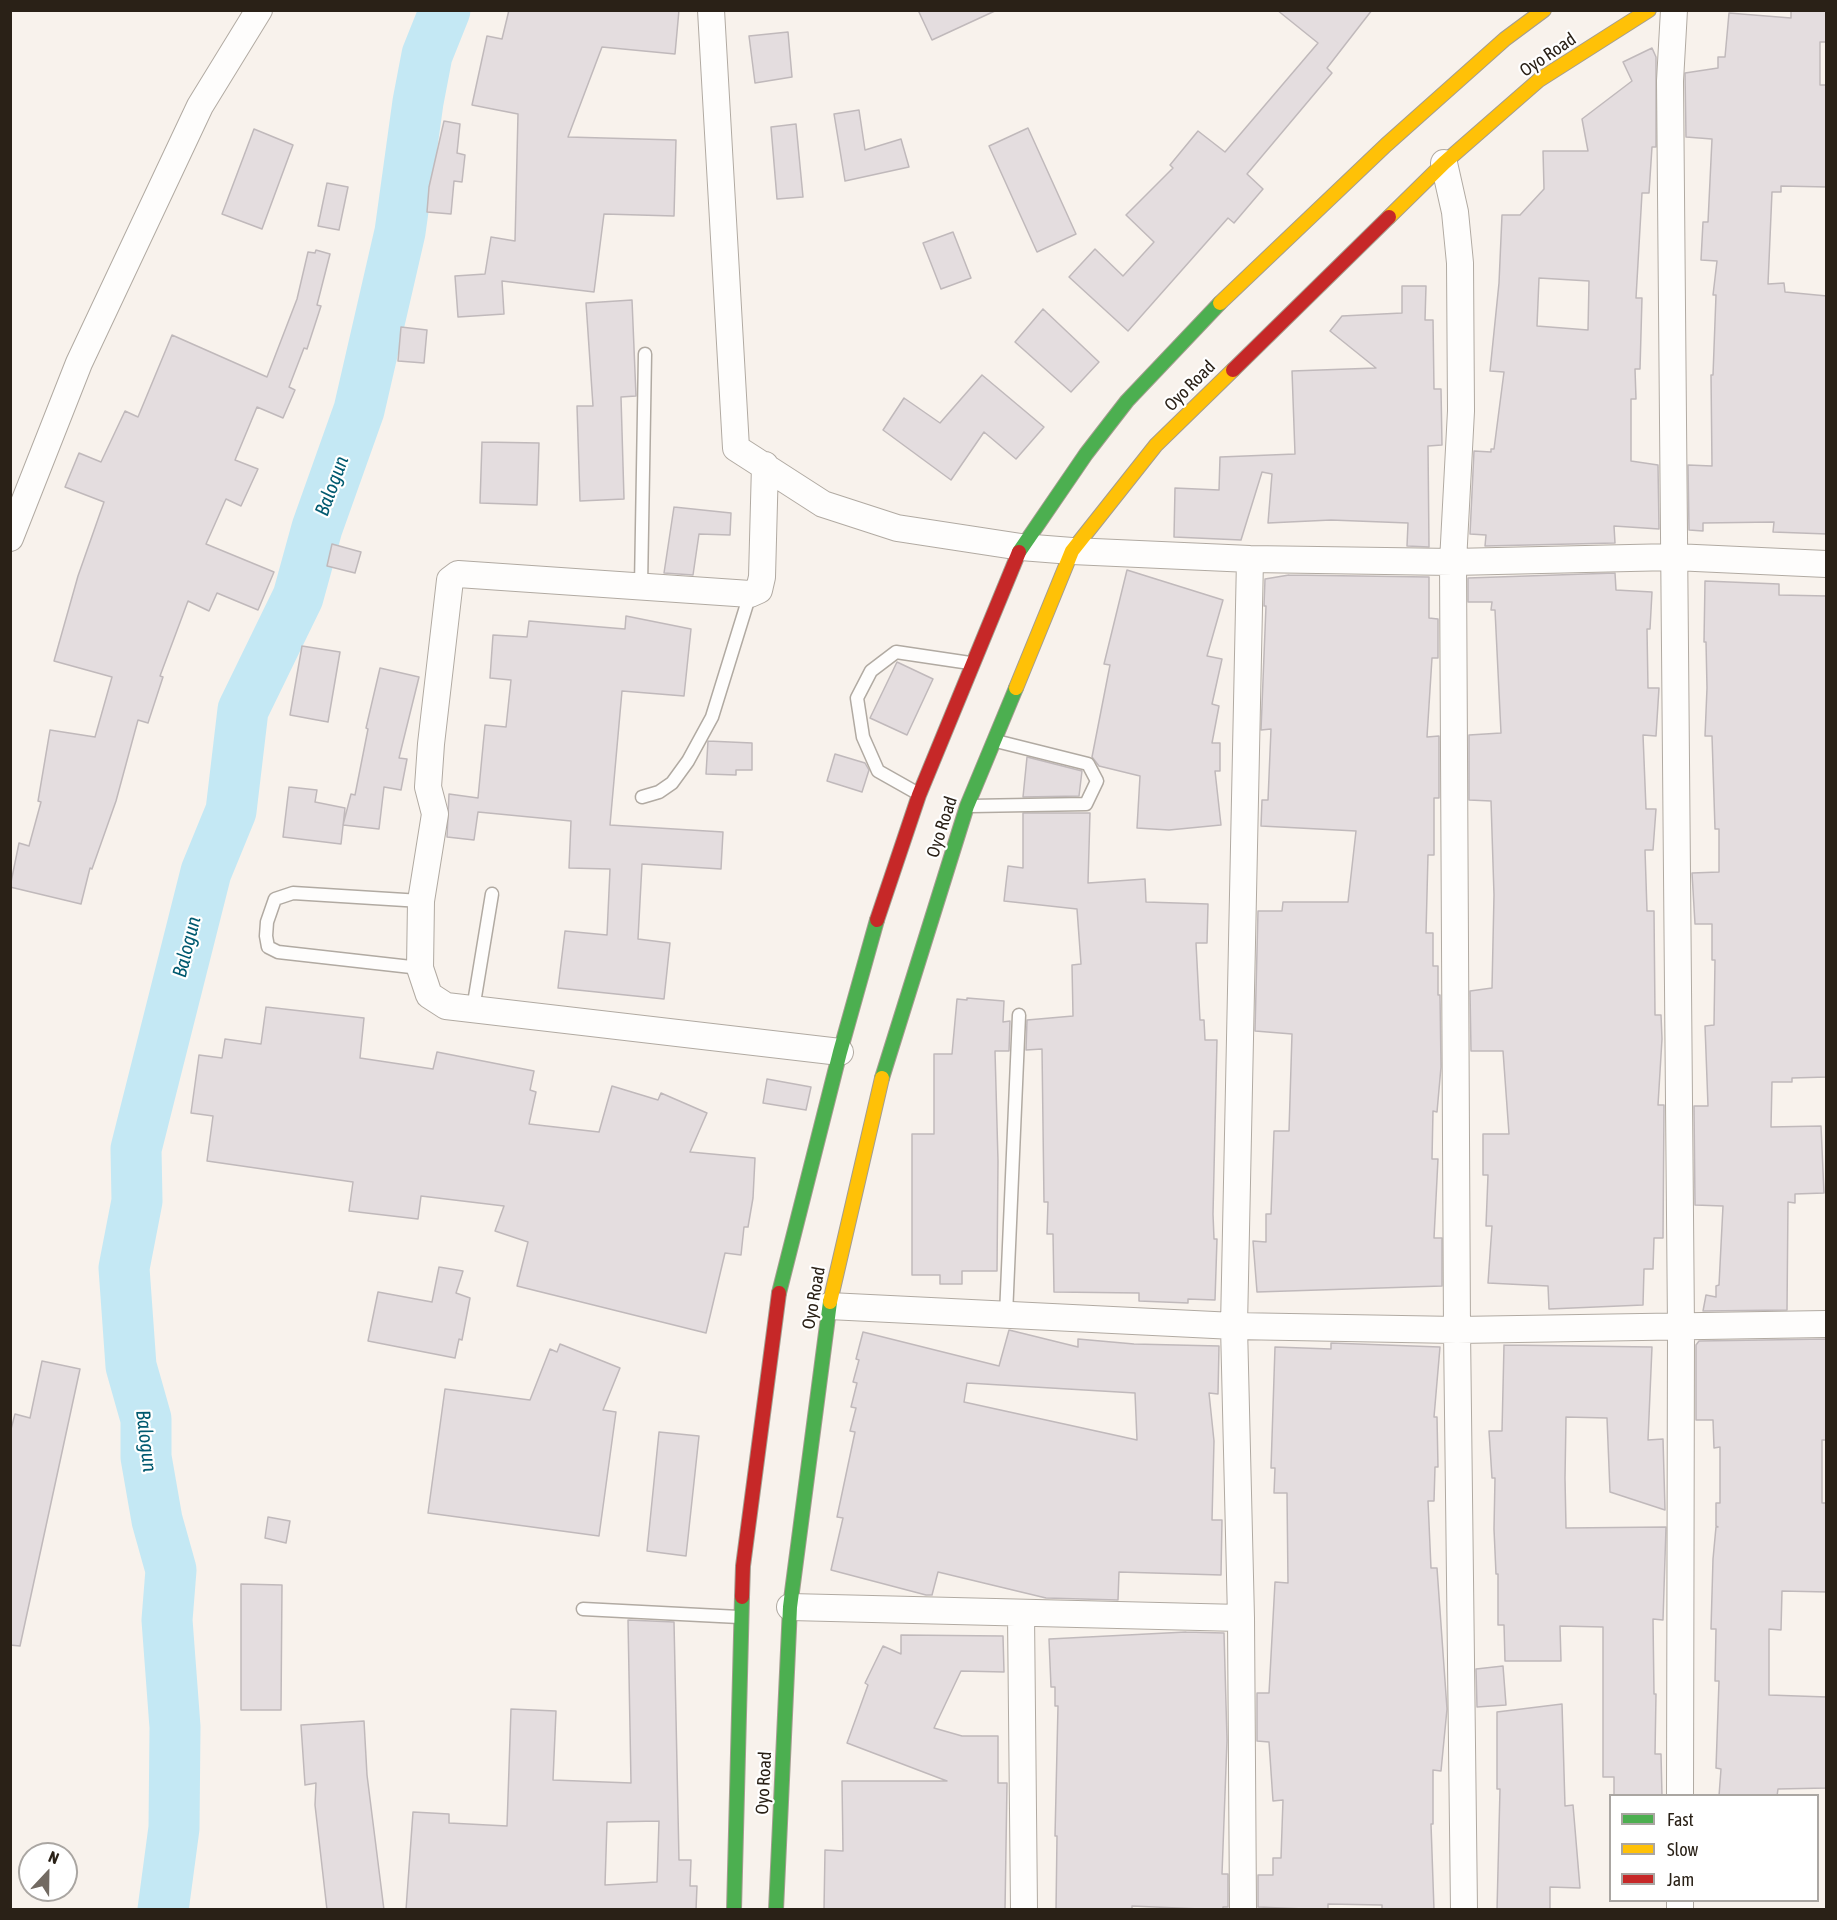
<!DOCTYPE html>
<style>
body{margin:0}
#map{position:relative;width:1837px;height:1920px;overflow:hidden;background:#f8f2ec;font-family:"Asap Condensed",sans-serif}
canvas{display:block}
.frame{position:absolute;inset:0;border:12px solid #2a2117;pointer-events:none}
.legend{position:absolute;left:1609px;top:1794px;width:210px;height:108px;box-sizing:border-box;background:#fff;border:2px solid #aaa6a2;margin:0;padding:8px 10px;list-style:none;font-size:18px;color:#2a2117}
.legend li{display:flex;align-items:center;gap:12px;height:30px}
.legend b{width:30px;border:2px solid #aaa6a2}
.north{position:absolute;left:18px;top:1842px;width:60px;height:60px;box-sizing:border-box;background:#fff;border:2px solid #aaa6a2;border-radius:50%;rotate:22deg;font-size:16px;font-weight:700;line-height:24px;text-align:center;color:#2a2117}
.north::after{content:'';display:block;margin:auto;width:21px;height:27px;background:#726a62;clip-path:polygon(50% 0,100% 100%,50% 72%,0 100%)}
</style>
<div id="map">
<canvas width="1837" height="1920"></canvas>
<div class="frame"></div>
<ul class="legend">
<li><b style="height:8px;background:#4caf50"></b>Fast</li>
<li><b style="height:8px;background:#ffc107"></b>Slow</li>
<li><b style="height:8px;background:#c62828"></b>Jam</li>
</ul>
<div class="north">N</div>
</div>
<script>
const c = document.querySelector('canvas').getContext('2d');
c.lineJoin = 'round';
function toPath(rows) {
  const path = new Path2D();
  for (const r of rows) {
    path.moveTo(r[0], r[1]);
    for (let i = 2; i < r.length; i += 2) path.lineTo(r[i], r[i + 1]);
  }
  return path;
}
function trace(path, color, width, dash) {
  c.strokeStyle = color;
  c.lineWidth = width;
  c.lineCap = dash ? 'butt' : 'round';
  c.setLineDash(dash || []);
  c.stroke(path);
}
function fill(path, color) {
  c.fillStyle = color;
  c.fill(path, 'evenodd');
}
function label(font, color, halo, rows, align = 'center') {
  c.font = font + ' "Asap Condensed",sans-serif';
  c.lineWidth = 4.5;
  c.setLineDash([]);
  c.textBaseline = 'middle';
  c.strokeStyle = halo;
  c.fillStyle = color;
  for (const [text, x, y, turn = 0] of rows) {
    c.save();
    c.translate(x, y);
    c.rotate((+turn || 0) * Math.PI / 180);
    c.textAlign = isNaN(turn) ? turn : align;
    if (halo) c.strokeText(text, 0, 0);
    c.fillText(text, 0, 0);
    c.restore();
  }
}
const river = toPath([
 [163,1910,174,1828,175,1727,167,1620,171,1570,157,1520,146,1457,146,1419,131,1366,124,1268,137,1201,136,1149,206,872,231,811,243,710,298,597,317,528,359,410,400,232,418,102,427,55,445,10]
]);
const building = toPath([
 [509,10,679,10,675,54,602,47,568,137,676,140,674,216,604,214,594,292,502,281,504,314,458,317,455,276,485,274,491,237,515,241,518,114,472,105,487,36,502,39,509,10],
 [918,10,997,10,932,40,918,10],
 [1277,10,1372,10,1327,68,1332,73,1247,174,1263,189,1234,223,1228,218,1128,331,1069,277,1095,249,1123,276,1154,242,1126,215,1173,168,1170,165,1198,131,1225,152,1318,43,1277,10],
 [1791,10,1827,10,1827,42,1820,42,1820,85,1827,85,1827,187,1781,186,1781,192,1772,192,1768,284,1784,283,1785,292,1827,296,1827,534,1773,532,1774,522,1703,523,1703,531,1689,530,1688,465,1712,466,1711,375,1713,375,1716,295,1713,295,1717,261,1701,260,1703,222,1708,222,1712,139,1686,137,1685,73,1718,68,1718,57,1725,57,1729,13,1791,18,1791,10],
 [788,32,792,77,755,83,749,36,788,32],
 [1652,48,1656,57,1656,147,1652,147,1649,193,1642,193,1636,298,1642,298,1640,369,1635,369,1636,399,1631,399,1631,461,1658,465,1659,529,1614,526,1615,543,1485,546,1486,535,1470,534,1474,451,1491,452,1491,449,1494,449,1504,372,1490,371,1499,283,1502,215,1520,215,1544,189,1543,151,1588,151,1582,119,1632,81,1623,62,1652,48],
 [1539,278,1589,281,1588,330,1537,326,1539,278],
 [859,110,865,150,901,139,909,167,845,181,834,114,859,110],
 [444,121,460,124,457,153,465,155,462,182,454,181,451,214,427,212,429,187,444,121],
 [796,124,803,197,777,199,771,127,796,124],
 [1028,128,1076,234,1037,252,989,146,1028,128],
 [254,129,293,145,262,229,222,214,254,129],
 [327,183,348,187,339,230,318,226,327,183],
 [953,232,971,278,941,289,923,243,953,232],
 [316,250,330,254,317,305,321,306,307,349,304,348,289,387,295,390,283,418,257,407,235,460,258,469,241,506,226,499,206,544,274,572,258,610,217,593,209,611,188,601,160,676,163,677,148,723,138,720,116,801,92,869,90,868,81,904,10,887,19,843,29,846,41,802,38,801,50,730,95,737,112,677,54,661,78,576,104,502,65,487,79,453,101,462,125,411,138,417,172,335,267,377,297,299,308,252,315,253,316,250],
 [1402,286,1426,286,1425,320,1433,320,1434,389,1441,389,1442,445,1428,446,1429,547,1407,546,1408,523,1331,520,1268,523,1272,474,1262,472,1241,540,1174,537,1175,488,1219,490,1220,457,1295,454,1292,371,1376,368,1330,331,1342,316,1402,313,1402,286],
 [632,300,636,396,621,397,624,499,580,501,577,406,593,406,586,303,632,300],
 [1043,309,1099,362,1071,392,1015,342,1043,309],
 [401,327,427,330,424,363,398,361,401,327],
 [982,375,1044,427,1016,459,984,432,951,480,883,430,904,398,940,423,982,375],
 [482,442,539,443,537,505,480,503,482,442],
 [674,507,731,513,730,535,699,534,693,575,664,573,674,507],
 [332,544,361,552,355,573,327,566,332,544],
 [1127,570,1223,600,1207,656,1222,659,1212,704,1219,706,1212,743,1220,743,1220,771,1215,771,1221,825,1169,830,1137,828,1140,776,1099,766,1092,757,1110,665,1104,664,1127,570],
 [1615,573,1616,590,1652,592,1650,629,1647,629,1648,688,1659,688,1656,736,1643,735,1646,809,1656,809,1653,850,1645,850,1647,911,1654,911,1655,1015,1661,1015,1662,1039,1658,1105,1664,1105,1663,1238,1654,1238,1653,1269,1644,1269,1643,1305,1549,1309,1548,1286,1488,1283,1492,1226,1486,1226,1488,1175,1483,1175,1483,1134,1509,1134,1503,1051,1471,1051,1470,991,1492,988,1494,895,1491,801,1469,800,1469,735,1501,733,1495,610,1491,610,1492,602,1468,602,1468,578,1615,573],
 [1289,575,1429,577,1429,618,1438,619,1438,658,1432,658,1427,737,1439,736,1439,798,1434,798,1434,855,1428,855,1426,933,1433,933,1433,966,1438,966,1438,995,1440,995,1441,1067,1437,1112,1433,1111,1432,1159,1438,1159,1434,1238,1442,1238,1442,1286,1257,1292,1253,1241,1266,1242,1266,1214,1271,1214,1274,1131,1289,1131,1292,1034,1255,1031,1258,911,1282,911,1283,902,1348,902,1356,831,1261,826,1262,800,1268,800,1271,729,1261,730,1266,606,1264,606,1265,579,1289,575],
 [1705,581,1779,584,1779,595,1827,596,1827,1077,1792,1078,1792,1082,1772,1082,1771,1127,1821,1126,1824,1193,1795,1194,1795,1203,1788,1202,1787,1310,1703,1311,1706,1295,1716,1297,1716,1286,1719,1285,1723,1206,1695,1205,1694,1106,1708,1106,1705,1026,1714,1025,1715,960,1712,960,1712,924,1695,924,1692,873,1719,872,1719,829,1715,829,1712,736,1705,736,1707,688,1706,642,1704,642,1705,581],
 [626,616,691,629,684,696,622,691,610,825,723,832,721,869,642,864,638,939,670,943,664,999,558,988,565,931,607,935,610,869,569,868,571,821,478,812,474,840,447,837,449,794,478,798,485,725,506,727,511,680,490,678,493,635,527,637,529,621,625,629,626,616],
 [302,646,340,652,328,722,290,715,302,646],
 [897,662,933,679,907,735,870,718,897,662],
 [380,668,419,677,399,758,407,759,401,790,384,787,379,829,343,825,351,794,355,795,368,729,366,728,380,668],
 [708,741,752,743,752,770,736,770,736,775,706,774,708,741],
 [835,754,865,763,869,770,862,792,827,781,835,754],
 [1027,757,1082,771,1079,796,1023,797,1027,757],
 [289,787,317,790,315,802,345,808,341,844,283,837,289,787],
 [1023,813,1090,813,1088,883,1145,879,1146,902,1208,904,1207,943,1196,943,1200,1020,1204,1020,1205,1040,1217,1040,1213,1214,1214,1239,1217,1239,1215,1300,1188,1299,1188,1303,1139,1301,1139,1293,1054,1292,1053,1234,1047,1234,1048,1202,1044,1202,1042,1049,1026,1050,1027,1020,1073,1016,1072,965,1081,964,1077,909,1004,901,1008,866,1023,868,1023,813],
 [967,998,1004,1001,1003,1022,1010,1021,1009,1051,995,1051,998,1161,997,1271,962,1271,962,1284,940,1284,940,1275,912,1275,912,1134,934,1134,934,1054,952,1054,957,999,967,1000,967,998],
 [266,1007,364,1018,360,1058,433,1069,437,1052,534,1071,530,1090,536,1092,529,1124,599,1132,612,1086,658,1100,661,1093,707,1113,690,1152,755,1158,753,1198,748,1227,744,1227,741,1255,725,1253,706,1333,517,1286,528,1242,495,1231,504,1206,421,1196,418,1219,349,1211,353,1182,207,1161,213,1116,191,1113,199,1055,222,1058,225,1039,261,1044,266,1007],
 [767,1079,811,1087,806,1110,763,1103,767,1079],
 [439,1267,463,1271,456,1293,470,1298,462,1340,459,1339,455,1358,368,1341,378,1292,432,1302,439,1267],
 [1009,1330,1078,1347,1078,1339,1134,1344,1219,1346,1218,1394,1209,1393,1214,1441,1212,1520,1222,1520,1221,1575,1119,1572,1118,1600,1046,1598,938,1572,932,1595,926,1595,831,1570,843,1518,837,1517,855,1432,850,1431,856,1408,851,1407,857,1383,853,1382,859,1360,856,1359,863,1332,999,1366,1009,1330],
 [967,1383,1135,1393,1137,1440,964,1402,967,1383],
 [1827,1339,1827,1440,1822,1440,1822,1503,1827,1503,1827,1592,1782,1591,1781,1630,1769,1629,1769,1695,1827,1697,1827,1788,1778,1789,1777,1796,1719,1796,1721,1769,1716,1768,1719,1681,1715,1681,1716,1629,1711,1629,1713,1559,1716,1527,1718,1527,1716,1526,1716,1503,1720,1503,1720,1447,1714,1448,1713,1420,1696,1420,1696,1345,1699,1341,1827,1339],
 [1331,1343,1440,1347,1434,1417,1437,1417,1438,1467,1435,1467,1434,1501,1428,1501,1431,1568,1437,1568,1447,1709,1441,1771,1433,1770,1433,1824,1431,1824,1434,1910,1382,1910,1382,1905,1328,1904,1328,1910,1258,1907,1258,1875,1273,1875,1273,1858,1281,1858,1283,1800,1273,1801,1269,1742,1257,1741,1257,1693,1269,1693,1275,1582,1288,1583,1287,1493,1274,1493,1275,1468,1271,1468,1275,1347,1331,1349,1331,1343],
 [560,1344,620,1368,603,1410,616,1412,599,1536,428,1513,445,1389,530,1400,550,1349,557,1352,560,1344],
 [1504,1345,1652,1347,1648,1440,1663,1439,1665,1510,1610,1492,1607,1418,1566,1417,1565,1478,1566,1528,1666,1527,1663,1620,1653,1619,1654,1694,1656,1694,1655,1754,1661,1754,1662,1796,1614,1796,1614,1777,1603,1777,1603,1627,1560,1626,1561,1661,1505,1661,1504,1625,1498,1625,1498,1574,1496,1574,1494,1529,1495,1478,1492,1478,1489,1431,1502,1431,1504,1345],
 [42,1361,80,1369,20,1646,10,1645,10,1433,15,1414,30,1418,42,1361],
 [659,1432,699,1436,686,1556,647,1551,659,1432],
 [268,1517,290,1521,286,1543,265,1538,268,1517],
 [241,1584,282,1585,281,1710,241,1710,241,1584],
 [628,1620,674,1622,679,1860,691,1860,690,1886,697,1886,696,1910,406,1910,413,1812,449,1814,449,1823,507,1826,511,1709,556,1711,553,1780,631,1783,628,1620],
 [659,1821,657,1882,605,1885,607,1822,659,1821],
 [1186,1632,1224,1633,1227,1740,1222,1874,1228,1874,1228,1907,1223,1907,1223,1910,1132,1906,1132,1910,1056,1910,1057,1836,1055,1836,1058,1706,1055,1706,1055,1687,1051,1687,1049,1639,1186,1632],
 [901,1635,1003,1636,1004,1672,961,1671,934,1728,962,1736,998,1736,998,1783,1007,1783,1005,1910,824,1910,825,1850,843,1851,842,1781,947,1781,847,1743,868,1685,865,1683,883,1646,901,1654,901,1635],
 [1503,1666,1506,1705,1477,1707,1476,1669,1503,1666],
 [1562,1704,1565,1806,1573,1805,1580,1888,1550,1887,1550,1910,1497,1910,1500,1789,1497,1789,1497,1712,1562,1704],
 [364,1721,367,1775,384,1910,327,1910,315,1805,316,1783,305,1785,301,1725,364,1721]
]);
const lane = toPath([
 [641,586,645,354],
 [917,793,878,771,863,737,857,698,871,671,896,652,970,663],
 [642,797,659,792,672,783,688,761,712,717,750,594],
 [971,806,1086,804,1097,781,1088,764,996,741],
 [420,968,278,952,268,947,266,936,267,922,275,899,293,893,421,901],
 [473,1009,492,894],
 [1006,1315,1019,1015],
 [583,1609,739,1617]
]);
const street = toPath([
 [711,10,736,448,823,504,897,528,1021,547,1072,551,1250,559,1453,562,1674,557,1826,564],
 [1674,10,1670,81,1681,1328,1680,1796],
 [1444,163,1455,212,1460,263,1461,411,1453,562,1457,1330,1464,1910],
 [765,465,762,577,759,590,750,594,458,574,450,580,431,744,428,787,435,814,421,901,420,968,429,995,446,1006,840,1052],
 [10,538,79,363,200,106,259,10],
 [829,1306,1234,1326,1457,1330,1826,1324],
 [790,1607,1241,1618],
 [1021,1614,1024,1910],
 [1243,1910,1241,1618,1234,1326,1250,559],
 [1680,1910,1680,1900]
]);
const fast = toPath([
 [1019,552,1086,454,1127,401,1220,303],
 [882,1078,967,806,1016,688],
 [779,1293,840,1052,877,920],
 [734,1910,742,1597],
 [776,1910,790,1607,830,1302]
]);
const slow = toPath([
 [1389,217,1444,163,1539,80,1649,10],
 [1220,303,1386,145,1505,39,1544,10],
 [1016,688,1072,551,1156,445,1233,370],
 [830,1302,882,1078]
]);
const jam = toPath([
 [1233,370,1389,217],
 [877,920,919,795,1019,552],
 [742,1597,743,1566,779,1293]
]);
const streetNames = [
 ["Oyo Road",1548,55,-34],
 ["Oyo Road",1190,386,-45],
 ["Oyo Road",942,827,-72],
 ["Oyo Road",814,1298,-80],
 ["Oyo Road",764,1783,-87]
];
const waterNames = [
 ["Balogun",332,486,-70],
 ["Balogun",187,947,-76],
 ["Balogun",146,1441,83]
];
trace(river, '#c4e8f4', 51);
fill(building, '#e4dddf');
trace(building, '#c0b9bb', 1.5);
trace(lane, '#b1aaa2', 15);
trace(street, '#b1aaa2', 28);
trace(fast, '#a49d90', 16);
trace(slow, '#a49d90', 16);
trace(jam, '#a49d90', 16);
trace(lane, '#fefdfc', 12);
trace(street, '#fefdfc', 26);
trace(fast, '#4caf50', 14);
trace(slow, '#ffc107', 14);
trace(jam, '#c62828', 14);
label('18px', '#2a2117', '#fff', streetNames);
label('italic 20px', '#015a70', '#fff', waterNames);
</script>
